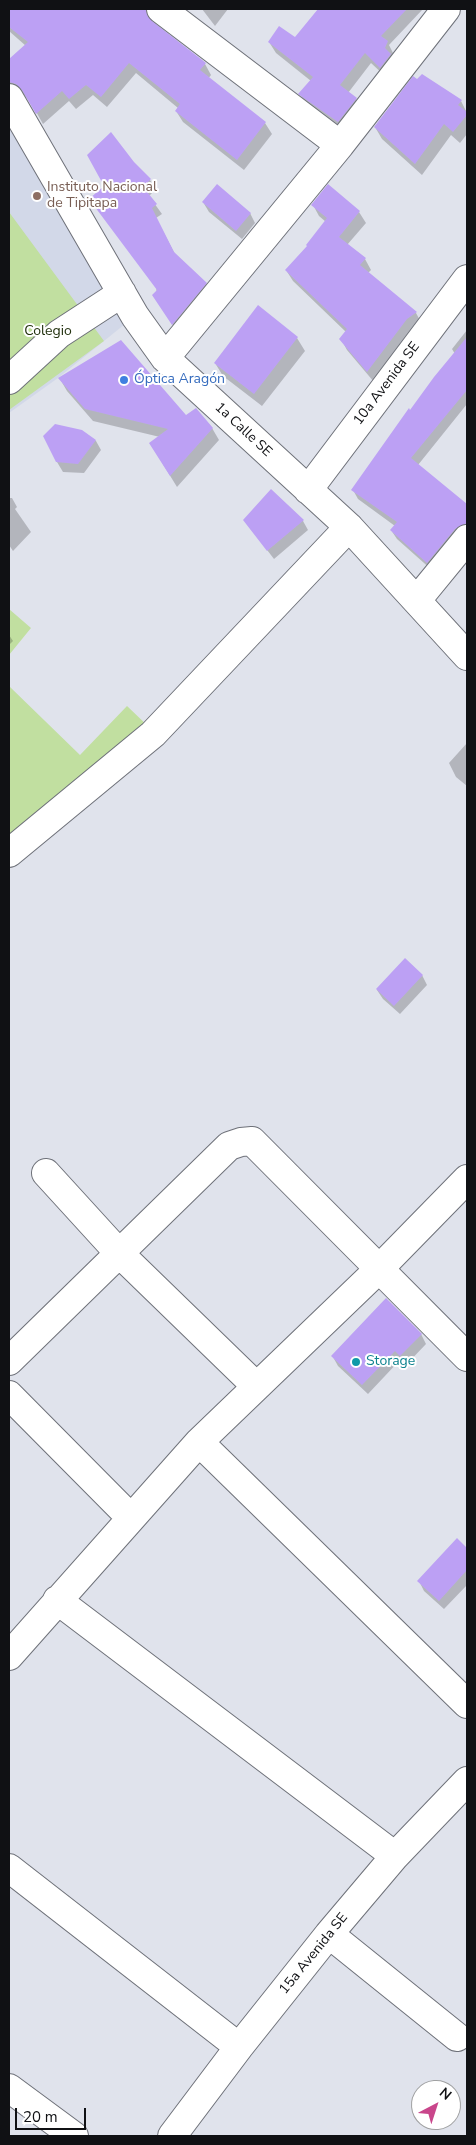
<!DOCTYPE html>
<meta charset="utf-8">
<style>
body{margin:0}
#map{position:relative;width:476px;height:2145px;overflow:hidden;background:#e0e3ec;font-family:"Nunito Sans",sans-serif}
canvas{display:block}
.frame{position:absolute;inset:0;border:10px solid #101114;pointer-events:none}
.north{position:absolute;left:411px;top:2080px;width:50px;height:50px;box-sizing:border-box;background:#fff;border:1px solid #9fa0a1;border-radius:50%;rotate:40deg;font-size:14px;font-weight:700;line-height:20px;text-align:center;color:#101114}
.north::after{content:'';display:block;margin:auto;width:18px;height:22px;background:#c9468b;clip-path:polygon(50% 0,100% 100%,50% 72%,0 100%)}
.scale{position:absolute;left:15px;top:2108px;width:71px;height:22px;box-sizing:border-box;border:2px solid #101114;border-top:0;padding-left:6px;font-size:15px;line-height:18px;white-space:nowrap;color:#101114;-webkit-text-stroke:4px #fff;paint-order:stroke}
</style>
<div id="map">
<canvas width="476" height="2145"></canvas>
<div class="frame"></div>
<div class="north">N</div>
<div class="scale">20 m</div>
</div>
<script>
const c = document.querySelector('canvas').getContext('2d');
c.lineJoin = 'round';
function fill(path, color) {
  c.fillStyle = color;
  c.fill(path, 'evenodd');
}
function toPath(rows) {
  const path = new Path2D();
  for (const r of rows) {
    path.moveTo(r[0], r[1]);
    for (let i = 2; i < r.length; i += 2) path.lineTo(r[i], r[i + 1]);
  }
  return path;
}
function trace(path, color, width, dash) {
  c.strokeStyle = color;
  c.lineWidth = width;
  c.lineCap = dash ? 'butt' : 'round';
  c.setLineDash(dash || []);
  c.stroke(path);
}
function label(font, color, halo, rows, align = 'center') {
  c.font = font + ' "Nunito Sans",sans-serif';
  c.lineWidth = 4;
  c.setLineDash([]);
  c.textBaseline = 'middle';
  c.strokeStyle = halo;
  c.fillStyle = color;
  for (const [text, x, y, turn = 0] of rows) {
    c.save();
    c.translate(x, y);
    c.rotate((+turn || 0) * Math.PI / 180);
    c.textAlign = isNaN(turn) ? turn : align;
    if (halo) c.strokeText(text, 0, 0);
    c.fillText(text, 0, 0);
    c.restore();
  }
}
const built = toPath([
 [9,98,135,316,58,378,9,413]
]);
const green = toPath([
 [9,212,104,341,9,410],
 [9,609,31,628,9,655],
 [9,686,80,755,127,706,150,728,9,842]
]);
const shadow = toPath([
 [9,9,148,9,152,16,152,23,205,64,211,75,208,79,265,123,272,134,244,170,183,122,176,111,178,108,136,73,107,107,93,95,76,109,69,101,43,124,30,101,24,95,14,94,9,87,9,60,26,46,9,31],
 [202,9,228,9,215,26],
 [320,9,423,9,389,45,393,53,387,78,371,63,348,93,356,99,362,110,344,133,306,105,300,94,311,81,276,53,269,42,295,39],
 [461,101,467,113,467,134,460,143,451,135,422,175,382,139,375,127],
 [133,162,150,180,156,189,149,196,162,214,156,218,175,254,206,283,211,293,178,333,159,304],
 [328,186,359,212,366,223,347,245,365,259,371,270,368,273,416,313,422,324,374,382,347,350,341,339,346,332,293,281,286,270,308,247,326,222,319,216,313,205],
 [203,202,250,213,255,223,242,239,209,212],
 [258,307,297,338,305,351,262,406,223,376,215,363],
 [467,330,467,404,418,465,467,505,467,533,433,571,397,539,391,530,395,526,358,499,353,490,455,354,452,349],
 [60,379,185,417,212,428,219,440,177,487,158,456,160,437,93,421,67,391],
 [82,431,96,441,101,450,84,473,63,472,57,462],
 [9,498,12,498,17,507,15,509,31,532,13,551,9,545],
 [244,520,303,521,308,530,274,559],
 [9,635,13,641,9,645],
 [467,743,467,786,456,777,449,763],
 [422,975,427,985,400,1014,383,999,377,990],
 [421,1334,426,1344,406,1365,400,1360,368,1394,338,1366,333,1357],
 [457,1540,467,1549,467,1585,444,1609,424,1591,419,1581]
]);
const building = toPath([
 [9,9,146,9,147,15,152,21,206,63,200,70,266,122,237,160,175,111,180,104,129,63,101,97,86,85,69,99,62,91,36,114,22,90,16,84,9,82,9,59,28,42,9,27],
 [318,9,407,9,381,36,388,41,385,48,391,54,380,68,365,53,340,85,357,98,338,122,298,94,313,77,268,42,279,26,295,37],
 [422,74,462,100,458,105,467,112,467,115,453,132,444,124,415,164,374,127,413,76,417,79],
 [111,132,134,162,151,179,143,187,157,204,152,208,174,252,207,283,172,325,152,295,157,290,89,199,104,186,87,155],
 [217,184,251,213,236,231,202,202],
 [328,184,360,211,339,237,366,258,360,265,417,312,407,319,367,372,339,339,347,329,285,270,307,246,306,245,327,218,311,205],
 [258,305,298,337,254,394,214,363],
 [467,337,467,390,411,458,467,504,467,523,455,529,427,563,390,530,397,522,351,490,409,408,410,410,434,377],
 [121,340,186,415,196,408,213,428,170,476,149,443,168,429,85,409,58,378],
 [55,424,82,430,96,440,78,464,56,462,43,436],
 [271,489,304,520,267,551,243,520],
 [405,958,423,975,394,1006,376,989],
 [386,1298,422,1334,400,1356,395,1351,362,1385,331,1356],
 [457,1538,467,1548,467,1570,439,1601,417,1581]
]);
const minor = toPath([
 [161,9,340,145],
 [9,98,135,316,165,358,349,527,467,656],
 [165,358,340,145,446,9],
 [9,380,59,334,122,293],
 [308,490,467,279],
 [417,600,467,539],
 [9,853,153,734,349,527],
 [46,1173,119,1253,256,1386],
 [9,1361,229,1146,241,1142,252,1141,467,1357],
 [9,1395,131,1518],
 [199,1442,467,1704],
 [57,1600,395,1856],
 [9,1656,199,1442,379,1269,467,1179],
 [9,1868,239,2047],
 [329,1934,457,2037],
 [9,2088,74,2136],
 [172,2136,239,2047,329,1934,395,1856,467,1781]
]);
const markers = [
 [37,196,5,"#8d6e63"],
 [124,380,5,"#3f7fe0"],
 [356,1362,5,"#0f9aa8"]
];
const educationNames = [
 ["Instituto Nacional",47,188],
 ["de Tipitapa",47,204]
];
const parkNames = [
 ["Colegio",48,332]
];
const shopNames = [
 ["Óptica Aragón",134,380]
];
const streetNames = [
 ["10a Avenida SE",387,384,-53],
 ["1a Calle SE",243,430,43],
 ["15a Avenida SE",314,1954,-51]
];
const cultureNames = [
 ["Storage",366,1362]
];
fill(built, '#d2d8e8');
fill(green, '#c1dfa0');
fill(shadow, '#0003');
fill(building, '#bca0f4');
trace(minor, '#6e7179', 30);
trace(minor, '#fff', 28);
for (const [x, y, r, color] of markers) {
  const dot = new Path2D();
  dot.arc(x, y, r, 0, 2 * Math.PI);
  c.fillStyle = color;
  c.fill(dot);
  trace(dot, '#fff', 2);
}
label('14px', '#785e54', '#fff', educationNames, 'left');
label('14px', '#243310', '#fff', parkNames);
label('14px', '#366cbe', '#fff', shopNames, 'left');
label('14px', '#101114', '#fff', streetNames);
label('14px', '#0d838f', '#fff', cultureNames, 'left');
</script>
